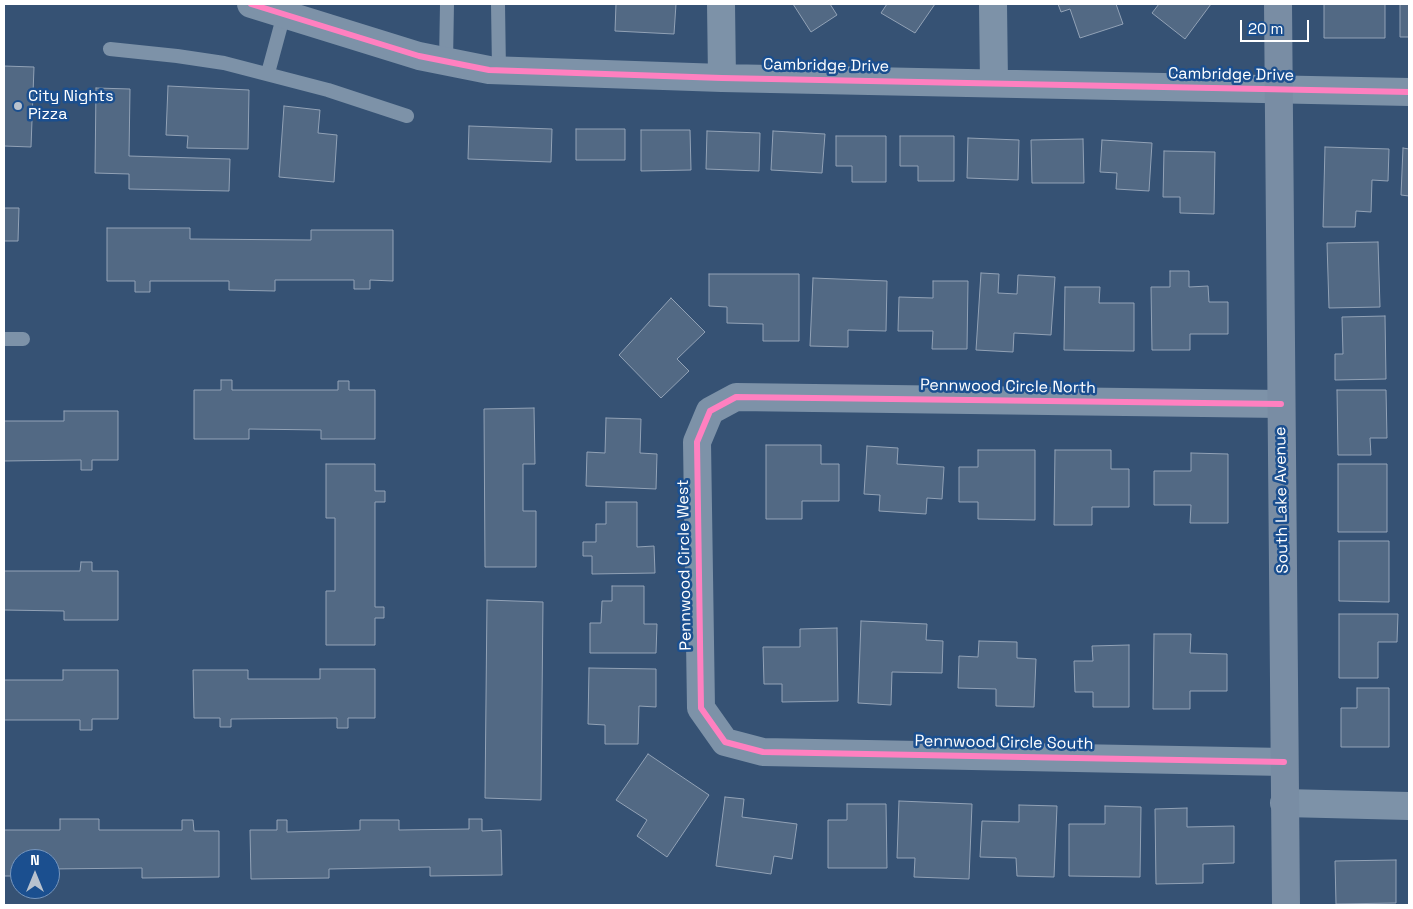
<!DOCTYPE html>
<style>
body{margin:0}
#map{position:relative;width:1413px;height:909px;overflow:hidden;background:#365274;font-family:"Space Grotesk",sans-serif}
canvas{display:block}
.frame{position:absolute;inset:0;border:5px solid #fff;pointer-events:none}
.north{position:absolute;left:10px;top:849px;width:50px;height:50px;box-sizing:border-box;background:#1b4f8f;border:1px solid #7695bc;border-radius:50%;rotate:0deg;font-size:14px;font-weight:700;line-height:20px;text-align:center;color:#fff}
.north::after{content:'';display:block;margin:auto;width:18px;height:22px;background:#b9c2ce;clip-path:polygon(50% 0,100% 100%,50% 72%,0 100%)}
.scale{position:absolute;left:1240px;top:20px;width:69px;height:22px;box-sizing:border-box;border:2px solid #fff;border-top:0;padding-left:6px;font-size:15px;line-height:18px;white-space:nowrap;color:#fff;-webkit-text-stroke:4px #1b4f8f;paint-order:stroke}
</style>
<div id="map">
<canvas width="1413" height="909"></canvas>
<div class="frame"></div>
<div class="north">N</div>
<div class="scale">20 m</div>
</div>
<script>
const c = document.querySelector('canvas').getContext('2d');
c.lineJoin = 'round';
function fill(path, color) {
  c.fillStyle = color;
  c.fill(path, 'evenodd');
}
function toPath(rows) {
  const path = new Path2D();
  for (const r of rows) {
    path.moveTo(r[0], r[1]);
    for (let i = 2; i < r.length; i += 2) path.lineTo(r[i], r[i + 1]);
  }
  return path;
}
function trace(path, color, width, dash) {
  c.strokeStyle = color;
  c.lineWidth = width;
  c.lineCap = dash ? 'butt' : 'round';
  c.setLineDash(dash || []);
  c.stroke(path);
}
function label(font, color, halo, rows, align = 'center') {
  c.font = font + ' "Space Grotesk",sans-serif';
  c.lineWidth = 5;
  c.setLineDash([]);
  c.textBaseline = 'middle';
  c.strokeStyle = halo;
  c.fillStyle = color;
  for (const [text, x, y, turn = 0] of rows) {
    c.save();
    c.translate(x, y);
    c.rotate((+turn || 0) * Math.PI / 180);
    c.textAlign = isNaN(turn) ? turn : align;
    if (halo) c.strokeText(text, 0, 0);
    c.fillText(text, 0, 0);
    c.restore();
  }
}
const building = toPath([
 [616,4,676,4,674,34,615,31,616,4],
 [793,4,830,4,837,15,811,32,793,4],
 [887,4,935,4,915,33,881,13,887,4],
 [1058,4,1116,4,1123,24,1080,38,1070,9,1061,12,1058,4],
 [1159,4,1211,4,1185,39,1152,13,1159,4],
 [1324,4,1385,4,1385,38,1324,38,1324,4],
 [1400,4,1409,4,1409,37,1400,37,1400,4],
 [4,66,34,67,31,147,4,146,4,66],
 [168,86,249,90,248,149,187,148,188,136,166,135,168,86],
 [96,88,130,89,129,156,230,159,229,191,129,189,129,174,95,173,96,88],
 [284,106,320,110,318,133,337,135,334,182,279,177,284,106],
 [469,126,552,129,551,162,468,159,469,126],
 [576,129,625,129,625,160,576,160,576,129],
 [641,130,690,130,691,170,641,171,641,130],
 [707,131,760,133,759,171,706,169,707,131],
 [773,131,825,134,822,173,771,170,773,131],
 [836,136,886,136,886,182,852,182,852,166,836,166,836,136],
 [900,136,954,136,954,181,918,181,918,166,900,166,900,136],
 [968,138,1019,140,1018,180,967,178,968,138],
 [1083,139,1084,183,1032,183,1031,140,1083,139],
 [1102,140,1152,143,1149,191,1116,189,1117,173,1100,172,1102,140],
 [1325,147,1389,149,1388,181,1372,180,1371,212,1356,211,1355,227,1323,227,1325,147],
 [1403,148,1409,149,1409,196,1401,195,1403,148],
 [1164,151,1215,152,1214,214,1180,213,1180,197,1163,197,1164,151],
 [4,208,19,208,18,241,4,241,4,208],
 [107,228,190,228,190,239,311,240,311,230,393,230,393,281,370,280,370,289,354,289,354,280,275,280,275,291,229,290,229,281,150,281,150,292,135,292,135,281,107,281,107,228],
 [1378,242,1380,307,1329,308,1327,243,1378,242],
 [1170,271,1189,271,1189,287,1208,286,1209,302,1228,302,1228,334,1190,334,1190,350,1152,350,1151,287,1170,287,1170,271],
 [981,273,999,274,998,293,1017,294,1018,275,1055,277,1051,335,1014,333,1013,352,976,350,981,273],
 [709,274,799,274,799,341,763,341,763,324,727,323,727,307,709,306,709,274],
 [813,278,887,281,886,331,848,330,848,347,810,346,813,278],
 [933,281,968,281,967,349,932,349,933,331,898,331,899,297,933,298,933,281],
 [1065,287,1100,287,1099,303,1134,303,1134,351,1064,350,1065,287],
 [671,298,705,332,677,359,689,371,661,398,619,355,671,298],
 [1385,316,1386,379,1335,380,1335,354,1343,354,1342,317,1385,316],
 [221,380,232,380,232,390,338,390,338,381,349,381,349,390,375,390,375,439,321,439,321,430,249,429,249,439,194,439,194,390,221,390,221,380],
 [1337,390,1386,390,1387,438,1370,438,1371,455,1338,455,1337,390],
 [534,408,535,464,523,464,523,511,536,511,536,567,485,567,484,409,534,408],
 [64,411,118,411,118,460,92,460,92,470,81,470,81,460,4,461,4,421,64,421,64,411],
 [606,418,641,419,640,453,657,454,656,489,586,486,587,452,605,453,606,418],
 [766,445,821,445,821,464,839,464,839,501,802,501,802,519,766,519,766,445],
 [867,446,898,448,897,464,944,467,942,499,927,498,926,514,879,511,880,495,864,494,867,446],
 [978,450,1035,450,1035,520,978,519,978,502,959,502,959,467,978,467,978,450],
 [1055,450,1111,450,1111,469,1129,469,1129,507,1092,507,1092,525,1054,525,1055,450],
 [1191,453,1228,454,1228,523,1190,523,1191,505,1154,505,1154,471,1191,471,1191,453],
 [326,464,375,464,375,491,385,491,385,502,375,502,375,607,384,607,384,618,375,618,375,645,326,645,326,591,335,591,335,518,326,518,326,464],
 [1338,464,1387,464,1387,532,1338,532,1338,464],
 [606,502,637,502,637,547,654,546,655,573,592,574,592,556,583,556,583,542,596,542,596,524,606,524,606,502],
 [1339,541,1389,541,1389,602,1339,601,1339,541],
 [81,562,92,562,92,571,118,571,118,620,64,620,64,611,4,610,4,571,80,571,81,562],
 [612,586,644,586,644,624,657,624,656,653,590,653,590,623,601,623,602,601,612,601,612,586],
 [487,600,543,602,541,800,485,798,487,600],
 [1339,614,1398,614,1397,642,1378,642,1378,678,1339,678,1339,614],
 [861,621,927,624,926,640,943,641,942,673,892,672,891,705,858,703,861,621],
 [837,628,838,701,782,702,782,684,764,684,763,647,800,647,800,629,837,628],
 [1154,634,1191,634,1190,653,1227,654,1227,691,1190,691,1190,709,1153,709,1154,634],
 [979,641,1017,642,1017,658,1036,659,1034,707,996,706,996,689,958,688,959,656,978,657,979,641],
 [1129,645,1129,707,1093,707,1093,692,1075,692,1074,661,1093,661,1092,646,1129,645],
 [589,668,656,669,656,707,639,706,638,744,605,744,605,725,588,724,589,668],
 [320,669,375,669,375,718,348,718,348,728,337,728,337,718,231,719,231,727,220,727,220,718,194,718,193,670,248,670,248,679,320,679,320,669],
 [63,670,118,670,118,719,92,719,92,730,80,730,80,720,4,720,4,680,63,680,63,670],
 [1357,688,1389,688,1389,747,1341,747,1341,708,1357,708,1357,688],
 [648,754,709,795,667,857,637,836,647,820,616,800,648,754],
 [725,797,744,799,742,817,797,824,792,859,774,856,771,874,716,866,725,797],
 [899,801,972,804,969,879,914,877,915,858,897,858,899,801],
 [847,804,886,804,887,868,828,868,828,820,847,820,847,804],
 [1019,805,1057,806,1054,877,1017,876,1016,858,980,857,982,821,1019,822,1019,805],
 [1105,806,1141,807,1140,877,1069,876,1069,824,1105,824,1105,806],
 [1187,808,1187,827,1234,826,1234,863,1203,864,1203,883,1156,884,1155,809,1187,808],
 [60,819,99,819,99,830,182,830,182,820,193,820,194,831,219,831,219,877,142,878,142,868,50,869,50,859,20,859,20,869,15,869,15,876,4,876,4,830,60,830,60,819],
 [469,819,482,819,482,831,501,830,502,875,430,876,430,867,329,869,329,878,251,879,250,830,277,830,277,820,287,820,287,832,360,830,360,820,399,820,399,830,469,829,469,819],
 [1396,860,1396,903,1336,904,1335,861,1396,860]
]);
const lane = toPath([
 [498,4,499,70],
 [110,49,177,56,224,63,328,90,407,116],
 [446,62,447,4],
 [268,73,284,14],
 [4,339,23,339]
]);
const street = toPath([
 [251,4,419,56,489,70,722,78,1409,92],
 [721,4,722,78],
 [993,4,994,83],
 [1281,404,736,397,710,411,697,442,701,708,725,742,763,752,1284,762],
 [1284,803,1409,806]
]);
const secondary = toPath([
 [1278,4,1286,905]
]);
const cycleway = toPath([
 [251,4,419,56,489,70,722,78,1409,92],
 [1281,404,736,397,710,411,697,442,701,708,725,742,763,752,1284,762]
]);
const markers = [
 [18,106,5,"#b9c2ce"]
];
const streetNames = [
 ["Cambridge Drive",826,66,1],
 ["Cambridge Drive",1231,75,1],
 ["Pennwood Circle North",1008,387,1],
 ["South Lake Avenue",1282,500,-91],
 ["Pennwood Circle West",685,565,-91],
 ["Pennwood Circle South",1004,743,1]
];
const poiNames = [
 ["City Nights",28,97],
 ["Pizza",28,115]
];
fill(building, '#526984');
trace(building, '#92a2b6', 1);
trace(lane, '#7d92a8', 14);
trace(street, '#7d92a8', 28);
trace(secondary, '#798da4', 28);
trace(cycleway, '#ff80c0', 6);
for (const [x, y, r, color] of markers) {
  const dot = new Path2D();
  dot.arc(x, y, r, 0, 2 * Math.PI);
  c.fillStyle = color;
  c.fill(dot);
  trace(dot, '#1b4f8f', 2);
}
label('16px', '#fff', '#1b4f8f', streetNames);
label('16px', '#fff', '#1b4f8f', poiNames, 'left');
</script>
